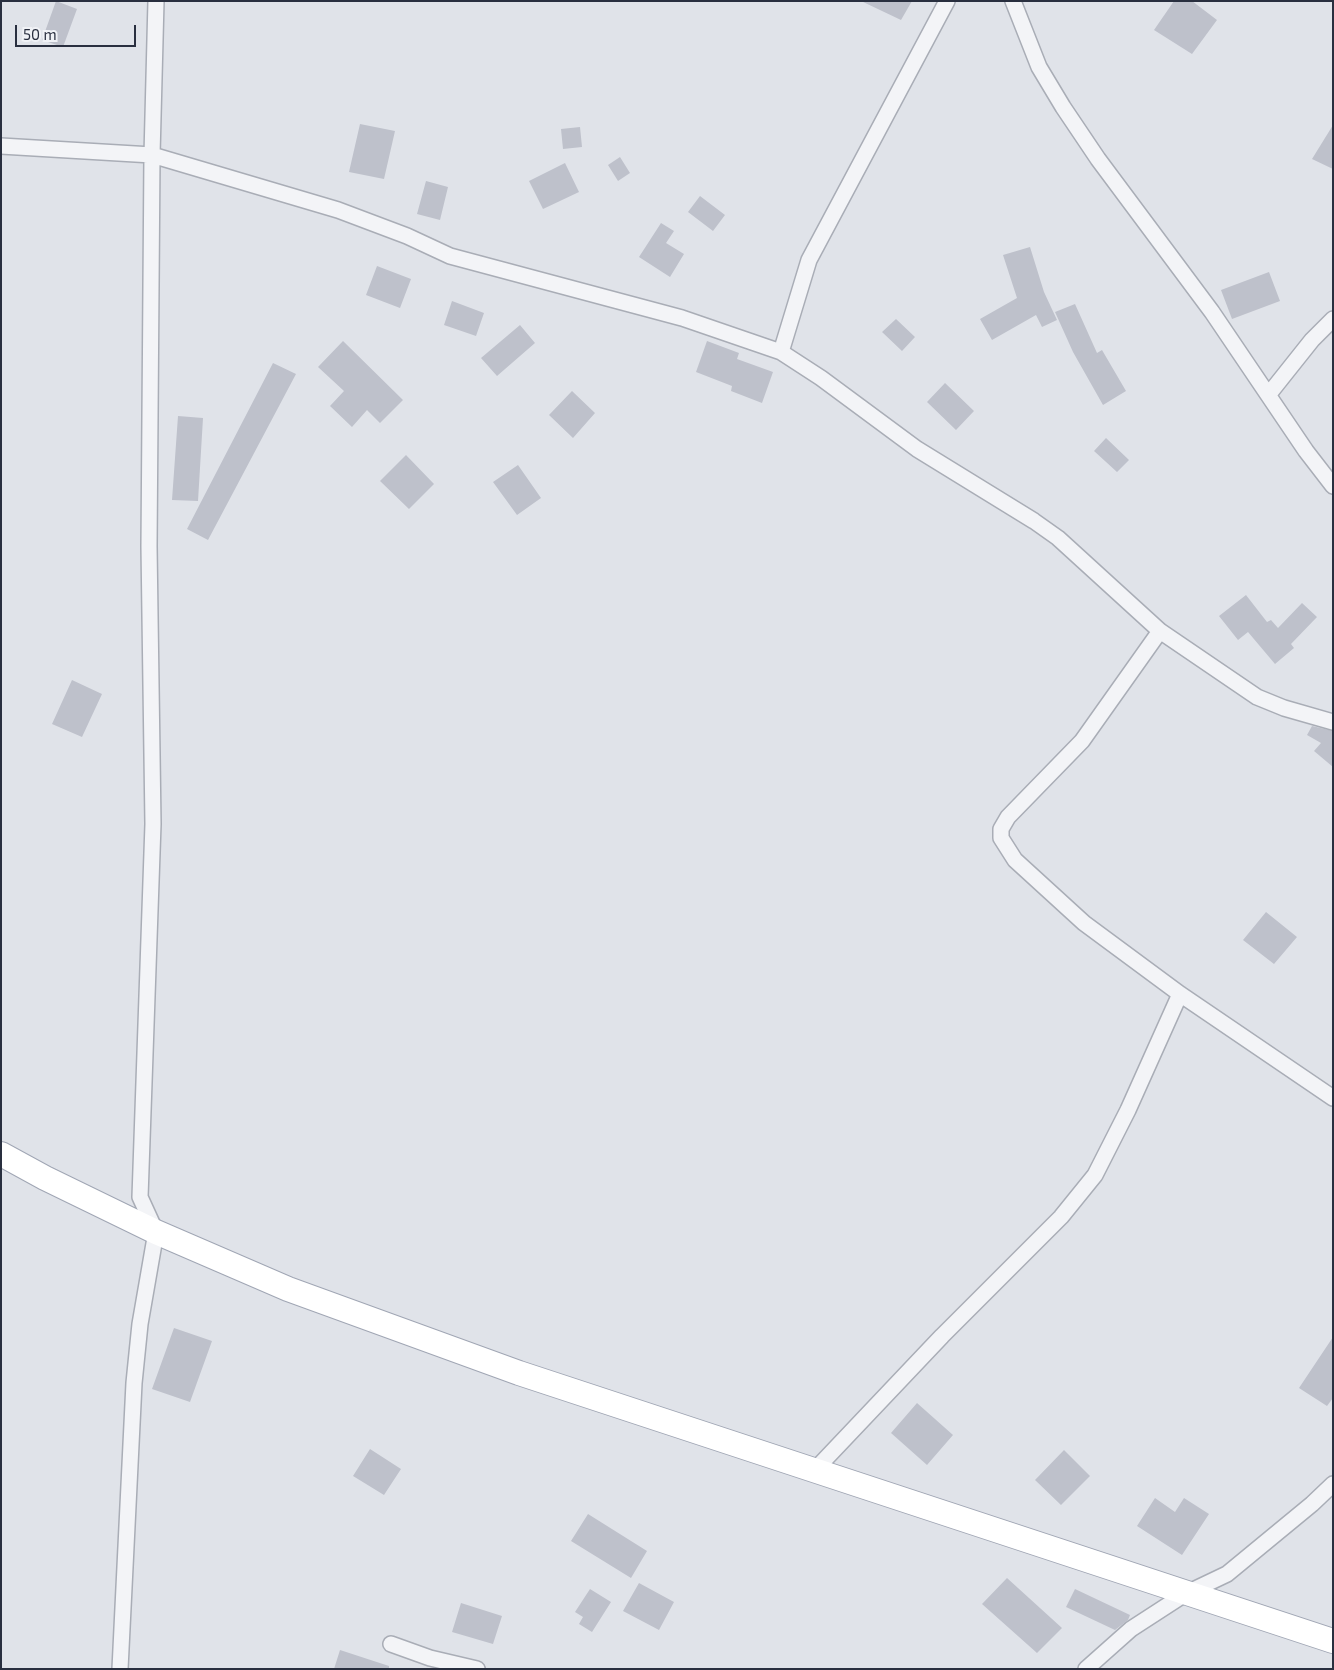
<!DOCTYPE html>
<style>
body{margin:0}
#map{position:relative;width:1334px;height:1670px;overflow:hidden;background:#e0e3e9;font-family:"Exo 2",sans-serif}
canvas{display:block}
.frame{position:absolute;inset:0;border:2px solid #292f3f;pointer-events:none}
.scale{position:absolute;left:15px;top:25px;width:121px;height:22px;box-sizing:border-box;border:2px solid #292f3f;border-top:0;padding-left:6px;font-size:15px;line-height:18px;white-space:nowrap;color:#292f3f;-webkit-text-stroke:4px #f0f2f6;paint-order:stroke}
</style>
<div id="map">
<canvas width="1334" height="1670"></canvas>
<div class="frame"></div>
<div class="scale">50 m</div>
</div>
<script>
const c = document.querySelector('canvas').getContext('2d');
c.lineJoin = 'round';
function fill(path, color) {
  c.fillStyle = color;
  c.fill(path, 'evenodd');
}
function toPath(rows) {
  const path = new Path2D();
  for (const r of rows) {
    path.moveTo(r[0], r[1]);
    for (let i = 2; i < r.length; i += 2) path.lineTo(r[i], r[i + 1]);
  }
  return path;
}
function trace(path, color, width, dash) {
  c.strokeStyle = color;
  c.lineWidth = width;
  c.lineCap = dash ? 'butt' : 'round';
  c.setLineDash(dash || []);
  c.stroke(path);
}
const building = toPath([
 [56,1,77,9,63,47,42,40],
 [861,1,912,1,901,20],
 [1174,1,1192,1,1217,20,1192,54,1154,30],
 [360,124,395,131,384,179,349,172],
 [1333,125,1333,169,1312,159],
 [580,127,582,147,563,149,561,129],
 [620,157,630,173,618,181,608,165],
 [565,163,579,192,543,209,529,181],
 [426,181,448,187,440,220,417,214],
 [700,196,725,215,713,231,688,212],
 [661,223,674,231,666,243,684,254,670,277,639,257],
 [1030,247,1044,292,1057,320,1042,327,1036,315,992,340,980,319,1017,298,1003,255],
 [377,266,411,279,400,308,366,295],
 [1269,272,1280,301,1232,319,1221,290],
 [452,301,484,313,476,336,444,325],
 [1075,304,1097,353,1102,350,1126,391,1103,405,1073,352,1055,312],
 [896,319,915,337,902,351,882,332],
 [520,325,535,343,497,376,481,358],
 [343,341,403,400,380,423,367,410,352,427,330,406,344,391,318,367],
 [707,341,739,353,737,359,773,372,762,403,731,391,732,386,696,372],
 [273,363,296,374,208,540,187,529],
 [945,383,974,411,956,430,927,402],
 [572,391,595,413,573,438,549,415],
 [178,416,203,418,198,501,172,500],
 [1106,438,1129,460,1117,472,1094,451],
 [406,455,434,484,409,509,380,481],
 [518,465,541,498,517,515,493,482],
 [1246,595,1267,622,1271,620,1278,628,1302,603,1317,617,1291,644,1294,648,1275,664,1248,632,1238,640,1219,616],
 [72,680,102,694,82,737,52,724],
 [1312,726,1333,731,1333,767,1314,751,1321,743,1307,735],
 [1266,912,1297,937,1274,964,1243,940],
 [174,1328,212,1341,190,1402,152,1389],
 [1333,1337,1333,1398,1327,1406,1299,1388],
 [917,1403,953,1435,927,1465,891,1433],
 [370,1449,401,1469,384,1495,353,1476],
 [1064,1450,1090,1476,1061,1505,1035,1480],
 [1155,1498,1175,1512,1184,1498,1209,1514,1182,1555,1137,1526],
 [588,1514,647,1551,631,1578,571,1541],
 [1007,1578,1062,1628,1037,1653,982,1604],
 [639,1583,674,1602,659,1630,623,1611],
 [590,1589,611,1602,592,1632,579,1624,583,1617,575,1612],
 [1075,1589,1130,1615,1128,1620,1115,1630,1066,1607],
 [461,1603,502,1616,493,1644,452,1632],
 [340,1650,389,1666,389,1669,334,1669]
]);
const street = toPath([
 [1013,1,1039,67,1063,107,1098,159,1212,312,1306,451,1333,486],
 [1,146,152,155,338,210,407,236,450,256,682,318,781,352,821,378,917,449,1034,521,1058,538,1160,631,1257,697,1284,708,1333,722],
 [781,352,809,260,947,1],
 [1269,394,1312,340,1333,319],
 [1160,631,1082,741,1008,817,1001,829,1001,838,1015,860,1084,923,1180,994,1333,1098],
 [814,1471,942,1336,1061,1217,1095,1175,1128,1110,1180,994],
 [391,1644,430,1658,477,1669],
 [120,1669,134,1383,140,1324,156,1232,140,1197,153,824,149,546,152,155,156,1],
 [1086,1669,1131,1629,1185,1594,1227,1574,1312,1504,1333,1484]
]);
const primary = toPath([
 [1,1154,45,1178,156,1232,288,1289,519,1373,1333,1641]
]);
fill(building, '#bec1cb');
trace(street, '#a9adb6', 18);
trace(primary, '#a0a6b4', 26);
trace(street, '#f3f4f7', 15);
trace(primary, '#fff', 24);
</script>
